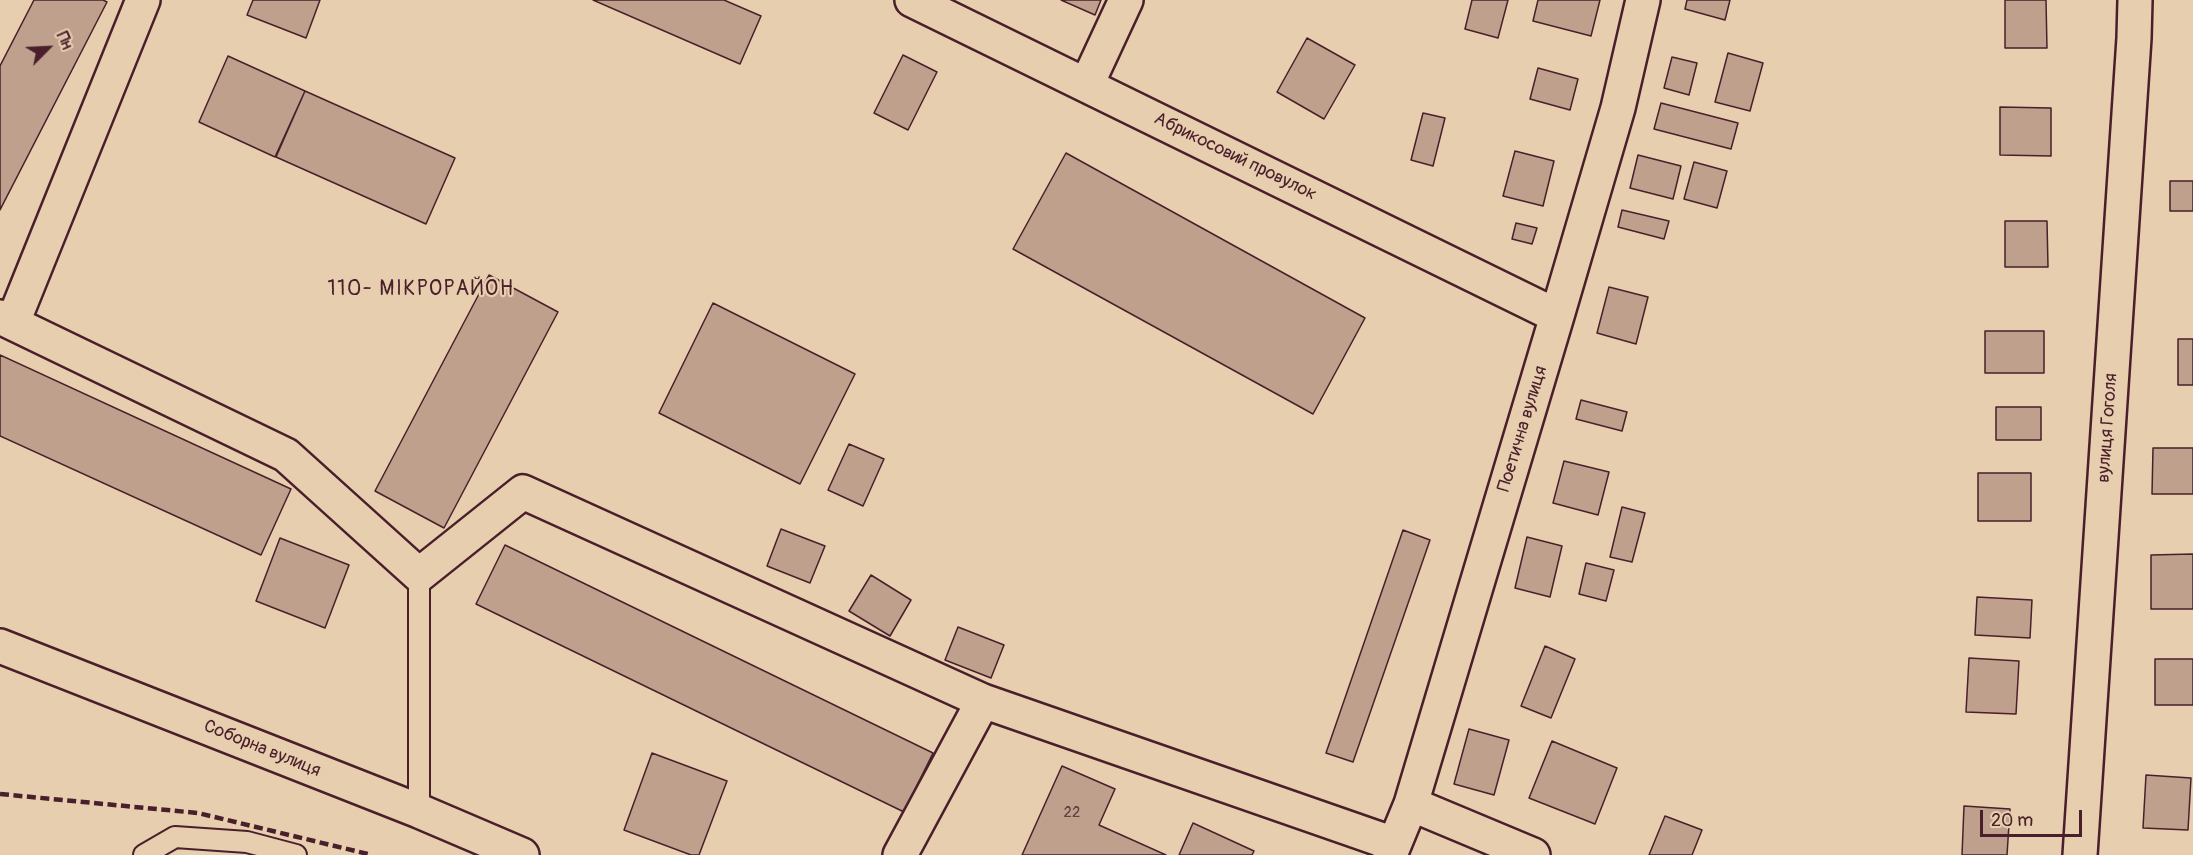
<!DOCTYPE html>
<meta charset="utf-8">
<style>
body{margin:0}
#map{position:relative;width:2193px;height:855px;overflow:hidden;background:#e7ceaf;font-family:Pangolin,sans-serif}
canvas{display:block}
.north{position:absolute;left:18px;top:18px;width:60px;height:60px;-webkit-text-stroke:4px #e7ceaf;paint-order:stroke;rotate:66deg;font-size:16px;font-weight:700;line-height:24px;text-align:center;color:#4a1f2b}
.north::after{content:'';display:block;margin:auto;width:21px;height:27px;background:#4a1f2b;clip-path:polygon(50% 0,100% 100%,50% 72%,0 100%)}
.scale{position:absolute;left:1980px;top:810px;width:102px;height:27px;box-sizing:border-box;border:3px solid #4a1f2b;border-top:0;padding-left:8px;font-size:18px;line-height:21px;white-space:nowrap;color:#4a1f2b;-webkit-text-stroke:4px #e7ceaf;paint-order:stroke}
</style>
<div id="map">
<canvas width="2193" height="855"></canvas>
<div class="north">Пн</div>
<div class="scale">20 m</div>
</div>
<script>
const c = document.querySelector('canvas').getContext('2d');
c.lineJoin = 'round';
function fill(path, color) {
  c.fillStyle = color;
  c.fill(path, 'evenodd');
}
function toPath(rows) {
  const path = new Path2D();
  for (const r of rows) {
    path.moveTo(r[0], r[1]);
    for (let i = 2; i < r.length; i += 2) path.lineTo(r[i], r[i + 1]);
  }
  return path;
}
function trace(path, color, width, dash) {
  c.strokeStyle = color;
  c.lineWidth = width;
  c.lineCap = dash ? 'butt' : 'round';
  c.setLineDash(dash || []);
  c.stroke(path);
}
function label(font, color, halo, rows, align = 'center') {
  c.font = font + ' Pangolin,sans-serif';
  c.lineWidth = 4.5;
  c.setLineDash([]);
  c.textBaseline = 'middle';
  c.strokeStyle = halo;
  c.fillStyle = color;
  for (const [text, x, y, turn = 0] of rows) {
    c.save();
    c.translate(x, y);
    c.rotate((+turn || 0) * Math.PI / 180);
    c.textAlign = isNaN(turn) ? turn : align;
    if (halo) c.strokeText(text, 0, 0);
    c.fillText(text, 0, 0);
    c.restore();
  }
}
const building = toPath([
 [34,0,103,0,107,2,0,210,0,66,34,0],
 [253,0,320,0,306,38,247,15,253,0],
 [593,0,724,0,761,16,740,64,593,0],
 [1061,0,1101,0,1095,15,1061,0],
 [1472,0,1508,0,1498,38,1465,29,1472,0],
 [1538,0,1600,0,1591,36,1533,21,1538,0],
 [1687,0,1730,0,1725,20,1685,9,1687,0],
 [2005,0,2046,0,2047,48,2005,48,2005,0],
 [1307,38,1355,65,1324,119,1277,92,1307,38],
 [1728,53,1763,63,1750,111,1715,102,1728,53],
 [903,55,937,72,908,130,874,113,903,55],
 [228,56,305,91,275,157,199,122,228,56],
 [1672,57,1697,63,1689,95,1664,88,1672,57],
 [1538,68,1578,79,1570,110,1530,99,1538,68],
 [305,91,455,158,426,224,276,157,305,91],
 [1661,103,1738,123,1731,149,1654,129,1661,103],
 [2000,107,2051,108,2051,156,2000,155,2000,107],
 [1423,113,1445,118,1433,166,1411,160,1423,113],
 [1515,151,1554,161,1543,206,1503,196,1515,151],
 [1066,153,1365,318,1313,414,1013,249,1066,153],
 [1638,155,1681,166,1673,199,1630,188,1638,155],
 [1694,162,1727,171,1717,208,1684,199,1694,162],
 [2170,181,2193,181,2193,211,2170,211,2170,181],
 [1622,210,1669,221,1664,239,1618,227,1622,210],
 [2005,221,2047,221,2048,267,2005,267,2005,221],
 [1516,223,1537,228,1532,244,1512,239,1516,223],
 [489,275,558,312,444,528,375,491,489,275],
 [1609,287,1648,297,1636,344,1597,333,1609,287],
 [713,303,855,374,800,484,659,413,713,303],
 [1985,331,2044,331,2044,373,1985,373,1985,331],
 [2178,339,2193,339,2193,385,2178,385,2178,339],
 [0,355,291,489,261,555,0,436,0,355],
 [1581,400,1627,412,1622,431,1576,419,1581,400],
 [1996,407,2041,407,2041,440,1996,440,1996,407],
 [849,444,884,459,863,506,828,490,849,444],
 [2153,448,2193,448,2193,494,2152,494,2153,448],
 [1564,461,1609,472,1598,515,1553,503,1564,461],
 [1978,473,2031,473,2031,521,1978,521,1978,473],
 [1622,507,1645,513,1632,562,1610,557,1622,507],
 [781,529,825,546,810,583,767,566,781,529],
 [1403,530,1430,540,1353,762,1326,753,1403,530],
 [1527,537,1562,546,1550,597,1515,588,1527,537],
 [280,538,349,565,325,628,256,601,280,538],
 [505,545,933,753,904,812,476,604,505,545],
 [2193,554,2193,609,2151,609,2151,555,2193,554],
 [1586,563,1614,570,1606,601,1579,594,1586,563],
 [871,575,911,600,890,636,849,611,871,575],
 [1977,597,2032,600,2030,638,1975,635,1977,597],
 [958,627,1004,645,991,678,945,660,958,627],
 [1545,646,1575,659,1551,718,1521,706,1545,646],
 [1969,658,2019,661,2016,714,1966,712,1969,658],
 [2155,659,2193,659,2193,705,2155,705,2155,659],
 [1469,729,1509,740,1494,795,1454,784,1469,729],
 [1552,741,1617,768,1595,824,1529,798,1552,741],
 [652,753,727,781,699,855,691,855,624,830,652,753],
 [1062,766,1115,789,1099,825,1166,855,1022,855,1062,766],
 [2146,775,2191,778,2188,830,2143,828,2146,775],
 [1964,806,2010,809,2007,855,1962,855,1964,806],
 [1665,816,1702,830,1692,855,1649,855,1665,816],
 [1193,823,1254,851,1252,855,1179,855,1193,823]
]);
const lane = toPath([
 [419,575,419,811],
 [144,855,175,837,247,842,296,855]
]);
const street = toPath([
 [912,0,1557,316],
 [1087,84,1126,0],
 [0,317,286,455,419,575,523,492,983,701,1394,844],
 [13,322,143,0],
 [1411,804,1533,855],
 [900,855,983,701],
 [1390,855,1411,804,1557,316,1618,108,1643,0],
 [2080,855,2134,38,2135,0]
]);
const secondary = toPath([
 [0,646,419,811,522,855]
]);
const rail = toPath([
 [0,794,198,813,372,855]
]);
const numberNames = [
 ["22",1072,813]
];
const streetNames = [
 ["Абрикосовий провулок",1235,157,26],
 ["вулиця Гоголя",2108,428,-86],
 ["Поетична вулиця",1523,429,-73],
 ["Соборна вулиця",262,749,22]
];
const quarterNames = [
 ["110- МІКРОРАЙОН",421,290]
];
fill(building, '#bea08d');
trace(building, '#4a1f2b', 1.5);
trace(lane, '#4a1f2b', 24);
trace(street, '#4a1f2b', 38);
trace(secondary, '#4a1f2b', 38);
trace(lane, '#e7ceaf', 20);
trace(street, '#e7ceaf', 33);
trace(secondary, '#e7ceaf', 33);
trace(rail, '#4a1f2b', 4.5, [9, 4.5]);
label('15px', '#673f44', null, numberNames);
label('18px', '#4a1f2b', '#e7ceaf', streetNames);
c.letterSpacing = '1.5px';
label('21px', '#4a1f2b', '#e7ceaf', quarterNames);
c.letterSpacing = '0px';
</script>
